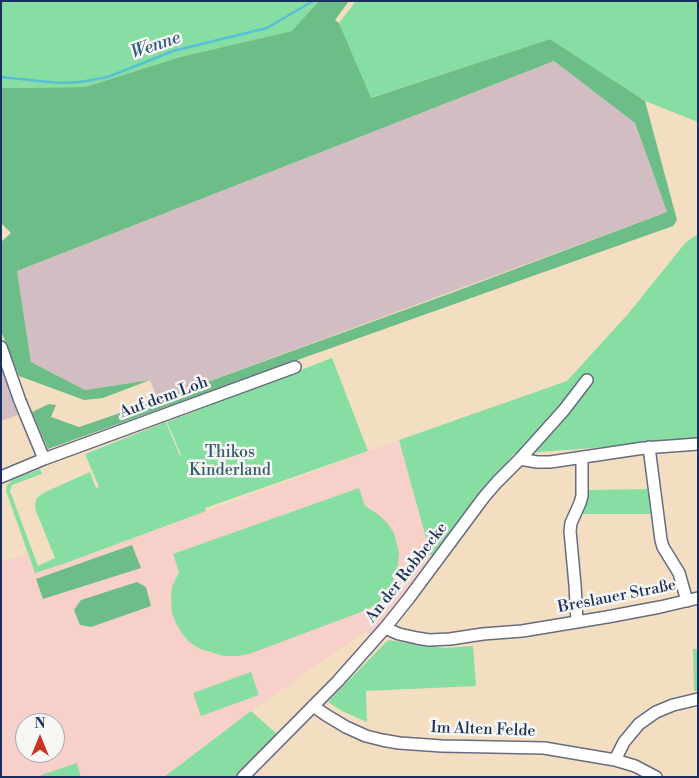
<!DOCTYPE html>
<meta charset="utf-8">
<style>
body{margin:0}
#map{position:relative;width:699px;height:778px;overflow:hidden;background:#f3dec1;font-family:"Libre Bodoni",serif}
canvas{display:block}
.frame{position:absolute;inset:0;border:2px solid #1b2f5e;pointer-events:none}
.north{position:absolute;left:15px;top:713px;width:50px;height:50px;box-sizing:border-box;background:#f6f6f2;border:1px solid #9ea6b7;border-radius:50%;rotate:0deg;font-size:14px;font-weight:700;line-height:20px;text-align:center;color:#1b2f5e}
.north::after{content:'';display:block;margin:auto;width:18px;height:22px;background:#c8321e;clip-path:polygon(50% 0,100% 100%,50% 72%,0 100%)}
</style>
<div id="map">
<canvas width="699" height="778"></canvas>
<div class="frame"></div>
<div class="north">N</div>
</div>
<script>
const c = document.querySelector('canvas').getContext('2d');
c.lineJoin = 'round';
function fill(path, color) {
  c.fillStyle = color;
  c.fill(path, 'evenodd');
}
function toPath(rows) {
  const path = new Path2D();
  for (const r of rows) {
    path.moveTo(r[0], r[1]);
    for (let i = 2; i < r.length; i += 2) path.lineTo(r[i], r[i + 1]);
  }
  return path;
}
function trace(path, color, width, dash) {
  c.strokeStyle = color;
  c.lineWidth = width;
  c.lineCap = dash ? 'butt' : 'round';
  c.setLineDash(dash || []);
  c.stroke(path);
}
function label(font, color, halo, rows, align = 'center') {
  c.font = font + ' "Libre Bodoni",serif';
  c.lineWidth = 5;
  c.setLineDash([]);
  c.textBaseline = 'middle';
  c.strokeStyle = halo;
  c.fillStyle = color;
  for (const [text, x, y, turn = 0] of rows) {
    c.save();
    c.translate(x, y);
    c.rotate((+turn || 0) * Math.PI / 180);
    c.textAlign = isNaN(turn) ? turn : align;
    if (halo) c.strokeText(text, 0, 0);
    c.fillText(text, 0, 0);
    c.restore();
  }
}
const built = toPath([
 [399,440,431,556,373,636,366,631,251,711,164,777,1,777,1,562,27,553,35,573,66,563],
 [25,723,55,723,55,753,25,753]
]);
const industrial = toPath([
 [554,61,635,123,667,212,158,400,150,380,85,390,31,362,17,271],
 [1,365,18,415,1,421]
]);
const green = toPath([
 [1,1,319,1,293,31,180,57,85,87,1,88],
 [356,1,698,1,698,122,645,101,550,39,370,98,339,23],
 [698,234,698,440,514,454,431,556,399,440,567,381,628,314,686,242],
 [332,358,368,451,205,508,206,511,66,563,35,573,6,491,7,485,12,480,40,469,42,474,12,485,10,491,38,566,55,558,36,511,35,504,37,498,45,492,90,472,96,488,99,487,85,454,166,422,180,456,181,455,167,422],
 [359,488,365,506,379,515,388,524,394,533,399,552,398,564,393,582,384,598,375,605,366,610,249,654,237,656,224,656,200,649,188,641,181,632,176,623,172,613,171,599,172,587,179,572,173,554],
 [651,489,654,514,580,514,587,490],
 [388,640,444,648,473,646,476,686,366,691,367,722,342,711,328,702],
 [693,649,698,649,698,691,694,691],
 [251,672,259,695,201,716,193,693],
 [251,711,278,735,236,777,164,777],
 [77,763,81,777,41,777,41,775]
]);
const forest = toPath([
 [319,1,349,1,335,20,339,23,371,98,550,39,645,101,677,220,673,226,48,449,32,412,49,404,56,405,51,417,79,427,158,400,454,292,667,212,635,123,554,61,17,271,31,362,85,390,150,380,103,398,84,400,19,376,1,331,1,242,11,233,1,223,1,88,85,87,180,57,292,31],
 [132,545,141,568,43,599,36,579],
 [137,582,146,587,151,606,91,627,80,625,74,610,81,600]
]);
const stream = toPath([
 [1,77,59,83,80,82,108,77,173,51,267,28,313,1]
]);
const minor = toPath([
 [1,347,20,401,44,459],
 [649,447,661,540,663,547,679,573,687,601],
 [520,459,537,462,550,462,644,448,698,444],
 [1,477,44,459,295,367],
 [577,622,575,585,570,531,571,523,580,503,582,496,582,457],
 [385,628,399,634,417,638,429,640,450,639,483,634,522,631,607,617,660,607,698,598],
 [313,706,326,715,346,727,366,736,382,740,399,743,442,746,544,748,615,760,635,766,656,777],
 [615,760,624,742,639,724,656,712,673,705,698,699],
 [243,777,338,681,385,628,409,598,484,497,497,482,520,459,564,410,587,380]
]);
const streetNames = [
 ["Auf dem Loh",164,398,-20],
 ["An der Robbecke",407,573,-52],
 ["Breslauer Straße",617,597,-11],
 ["Im Alten Felde",483,730,2]
];
const parkNames = [
 ["Thikos",230,453],
 ["Kinderland",230,471]
];
const waterNames = [
 ["Wenne",156,46,-19]
];
fill(built, '#f7d0ca');
fill(industrial, '#d2bec2');
fill(green, '#87dea2');
fill(forest, '#6dbd88');
trace(stream, '#57c0d4', 2.5);
trace(minor, '#676c81', 14);
trace(minor, '#fff', 11);
label('16px', '#1b2f5e', '#f6f6f2', streetNames);
label('16px', '#365b6f', '#f6f6f2', parkNames);
label('italic 18px', '#2d5a81', '#f6f6f2', waterNames);
</script>
